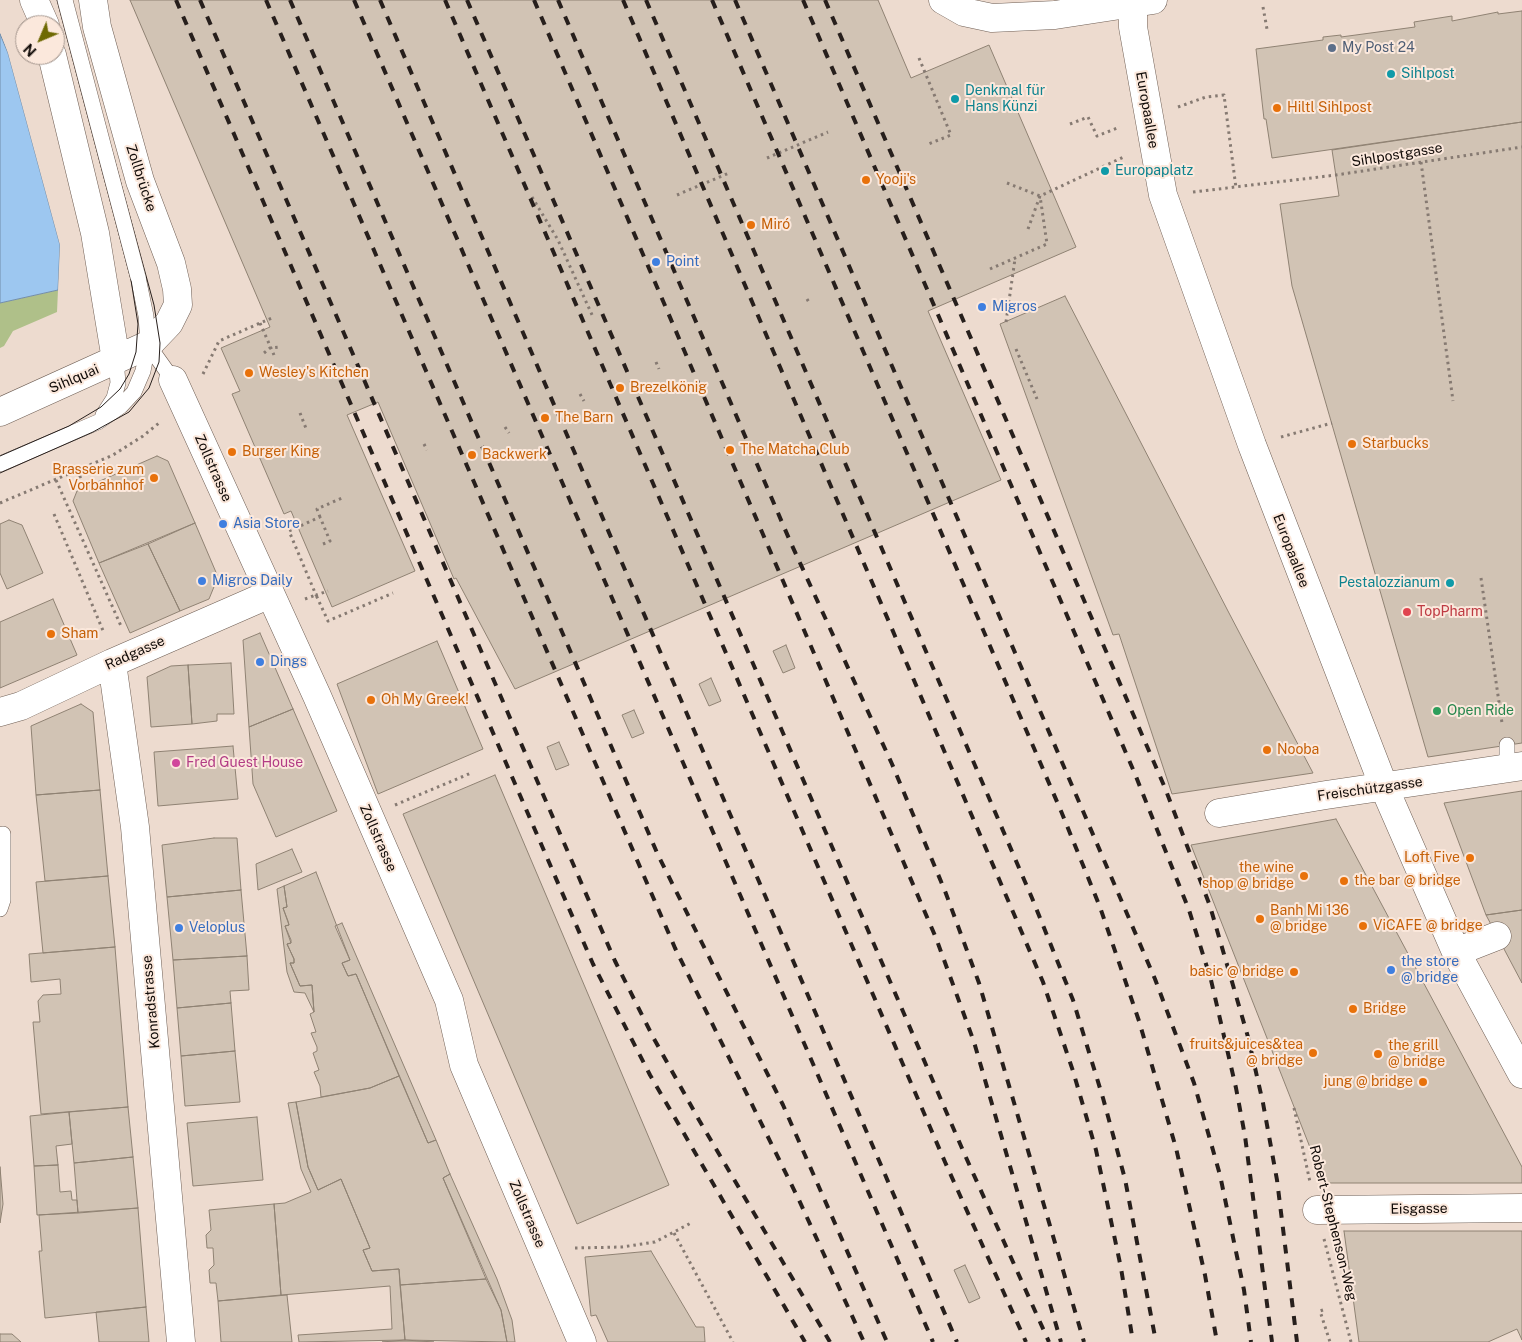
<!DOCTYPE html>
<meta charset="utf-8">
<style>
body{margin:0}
#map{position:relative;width:1522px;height:1342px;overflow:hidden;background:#eddbcf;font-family:"Public Sans",sans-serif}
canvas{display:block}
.north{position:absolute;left:15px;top:15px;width:50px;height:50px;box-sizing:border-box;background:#fbe8dc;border:1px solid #9d8f87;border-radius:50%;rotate:225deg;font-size:14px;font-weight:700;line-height:20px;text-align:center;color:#100a07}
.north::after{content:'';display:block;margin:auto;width:18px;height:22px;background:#6e6903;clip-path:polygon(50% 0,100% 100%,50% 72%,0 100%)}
</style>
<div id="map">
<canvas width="1522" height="1342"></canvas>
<div class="north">N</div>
</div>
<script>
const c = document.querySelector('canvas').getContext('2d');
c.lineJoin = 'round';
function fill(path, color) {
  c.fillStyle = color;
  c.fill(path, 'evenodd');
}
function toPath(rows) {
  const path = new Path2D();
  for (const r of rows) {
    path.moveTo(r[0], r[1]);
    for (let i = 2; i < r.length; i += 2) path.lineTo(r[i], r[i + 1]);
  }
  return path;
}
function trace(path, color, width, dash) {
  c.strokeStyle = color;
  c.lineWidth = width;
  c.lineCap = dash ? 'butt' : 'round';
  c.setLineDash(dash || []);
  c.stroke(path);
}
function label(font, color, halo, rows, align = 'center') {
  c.font = font + ' "Public Sans",sans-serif';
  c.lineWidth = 4;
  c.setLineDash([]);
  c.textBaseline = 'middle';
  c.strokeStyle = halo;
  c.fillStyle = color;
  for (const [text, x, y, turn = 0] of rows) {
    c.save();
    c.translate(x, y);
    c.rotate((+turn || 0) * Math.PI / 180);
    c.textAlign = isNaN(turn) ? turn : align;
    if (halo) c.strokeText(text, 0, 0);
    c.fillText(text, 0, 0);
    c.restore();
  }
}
const green = toPath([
 [58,290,57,312,13,331,4,346,0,348,0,303]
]);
const water = toPath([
 [0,34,8,53,60,245,58,290,0,303,0,34]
]);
const pier = toPath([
 [0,31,11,52,62,245,60,290,58,292,60,245,8,53]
]);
const building = toPath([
 [130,0,878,0,911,78,989,45,1076,247,928,311,1001,480,515,689,456,578,454,579,378,402,347,415,415,571,332,607,291,511,284,514,232,394,240,391,221,348,270,327,130,0],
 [1522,11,1522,122,1272,158,1266,119,1264,119,1256,49,1323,40,1323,37,1341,35,1341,37,1415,27,1414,22,1452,16,1452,21,1498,12,1498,14,1522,11],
 [1522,122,1522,743,1428,757,1292,286,1280,204,1339,196,1332,150,1522,122],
 [1065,296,1229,613,1313,773,1172,794,1119,634,1113,635,1000,324,1065,296],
 [157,456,168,461,195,523,99,563,73,501,77,491,157,456],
 [9,520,22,525,43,573,7,589,0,573,0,524,9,520],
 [195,523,218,577,209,599,180,611,148,544,195,523],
 [148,544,180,611,130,633,99,563,148,544],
 [53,599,77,655,0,688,0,622,53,599],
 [260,633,293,709,249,727,243,640,260,633],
 [437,641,483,749,378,794,337,684,437,641],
 [786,645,795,668,783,673,773,651,786,645],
 [231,663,234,714,217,714,217,721,192,724,188,665,231,663],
 [188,665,192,724,151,727,147,677,171,666,188,665],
 [711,678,721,701,709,706,699,684,711,678],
 [81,704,93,712,100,790,36,795,31,726,81,704],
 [293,709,337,811,276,837,253,784,249,727,293,709],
 [634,710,644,733,632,738,622,715,634,710],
 [559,742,569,765,556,770,547,747,559,742],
 [233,746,238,799,158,806,154,752,233,746],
 [495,775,669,1185,577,1224,403,814,495,775],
 [100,790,108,876,45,881,36,795,100,790],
 [1522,791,1522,910,1486,915,1444,803,1522,791],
 [1336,819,1522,1167,1522,1183,1324,1183,1191,845,1336,819],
 [214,838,237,838,241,890,167,897,162,845,214,838],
 [292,849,302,872,258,890,256,864,292,849],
 [316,872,350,960,342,963,348,976,356,974,399,1076,370,1088,321,1097,320,1086,314,1072,319,1070,313,1053,317,1051,317,1047,311,1033,316,1032,310,1014,314,1012,312,985,300,986,290,963,294,963,294,959,287,944,291,943,285,926,289,925,288,921,283,908,287,907,284,886,316,872],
 [108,876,115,947,43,953,36,882,108,876],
 [284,886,287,907,283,908,289,925,285,926,291,940,291,943,287,944,294,959,294,963,290,963,300,986,312,985,314,1012,305,993,294,992,287,972,277,889,284,886],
 [241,890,247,956,173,960,167,897,241,890],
 [1522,910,1522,983,1486,915,1522,910],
 [342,923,436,1140,428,1143,356,974,348,976,342,963,350,960,335,926,342,923],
 [115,947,128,1107,41,1114,33,1022,40,1022,38,1001,43,995,61,994,60,979,31,982,29,954,115,947],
 [247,956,249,990,230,991,231,1003,177,1008,173,960,247,956],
 [231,1003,235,1051,181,1056,177,1008,231,1003],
 [235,1051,240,1102,185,1106,181,1056,235,1051],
 [399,1076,428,1143,436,1140,450,1174,443,1178,486,1279,400,1285,399,1269,372,1271,363,1250,370,1248,341,1179,318,1190,308,1167,296,1102,370,1088,399,1076],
 [296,1102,308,1167,318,1190,341,1179,370,1248,363,1250,372,1271,399,1269,405,1340,299,1342,298,1335,392,1329,390,1286,281,1295,274,1204,285,1203,311,1192,301,1169,288,1103,296,1102],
 [128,1107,133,1157,74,1163,69,1112,128,1107],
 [69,1112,72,1144,56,1146,58,1165,34,1166,30,1116,69,1112],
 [257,1117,263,1180,193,1186,187,1123,257,1117],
 [133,1157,138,1208,78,1213,74,1163,133,1157],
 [58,1165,60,1192,71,1191,72,1200,77,1200,78,1213,37,1215,34,1166,58,1165],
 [0,1167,3,1204,0,1223,0,1167],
 [450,1174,497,1279,512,1320,515,1342,507,1342,501,1310,443,1178,450,1174],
 [274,1204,281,1295,218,1301,216,1283,210,1283,209,1270,214,1265,213,1248,207,1248,206,1235,211,1230,209,1210,274,1204],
 [138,1208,146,1307,45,1318,39,1251,42,1251,39,1215,138,1208],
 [1344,1231,1522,1231,1522,1340,1517,1329,1488,1342,1359,1342,1344,1231],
 [651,1251,696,1327,704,1327,705,1342,608,1342,596,1315,591,1316,585,1257,651,1251],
 [965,1265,980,1298,969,1303,954,1270,965,1265],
 [486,1279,501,1310,507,1342,405,1340,400,1285,486,1279],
 [287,1295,292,1342,221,1342,218,1301,287,1295],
 [146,1307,149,1342,99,1342,96,1312,146,1307],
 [0,1334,12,1334,21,1342,0,1342,0,1334],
 [405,1340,434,1342,382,1342,405,1340]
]);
const path = toPath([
 [1263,7,1267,29],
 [919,58,951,135,926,145],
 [1178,107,1206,97,1224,95,1236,188],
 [1070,124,1088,117,1097,136,1120,127],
 [767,158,828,132],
 [1421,162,1453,401],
 [1007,183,1040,196],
 [1193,192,1336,175,1522,147],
 [677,195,729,173],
 [532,197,558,240,593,317],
 [1028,229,1040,196,1126,156],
 [990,269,1047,244,1040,196],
 [807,299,810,304],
 [1006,322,1015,259],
 [260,323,274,355],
 [1016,349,1037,399],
 [264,353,270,348,279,347],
 [656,362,659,369],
 [203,374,219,341,274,317],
 [580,394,584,401],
 [300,413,307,431],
 [505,427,509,433],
 [1281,437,1332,423],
 [424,444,427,450],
 [77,470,85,488],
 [56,480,121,626],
 [0,503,113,455,143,436,159,423],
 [54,514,104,633],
 [320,517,317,509,342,498],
 [323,544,330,541,320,517,289,531,316,595,328,591],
 [1481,578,1502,723],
 [305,599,316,595,328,621,393,593],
 [395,805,471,773],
 [1294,1108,1310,1182],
 [674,1233,733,1342],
 [1324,1239,1351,1342],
 [575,1248,622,1247,655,1242,691,1223],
 [1323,1310,1320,1311,1330,1342]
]);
const lane = toPath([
 [148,345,173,380],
 [103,415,114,398,118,383,116,360],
 [0,464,98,422,121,406,134,392,143,371,148,345,146,316,138,277],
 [1507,769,1507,745],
 [0,909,3,900,3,834]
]);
const street = toPath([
 [943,0,964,12,992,18,1055,15,1153,0],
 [1133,4,1133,27,1163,195,1252,445,1384,787,1456,952,1522,1074],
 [173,380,317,696,449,1000,464,1065,582,1342],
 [112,663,135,827,181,1342],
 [0,712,21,706,112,663,270,594],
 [1219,813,1326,795,1522,766],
 [1456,952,1497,936],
 [1317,1210,1522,1208]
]);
const secondary = toPath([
 [34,0,45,25],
 [52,55,95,233,116,360],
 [0,412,148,345,169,323,178,305,177,289,171,263,140,181,97,27,93,0]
]);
const tram = toPath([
 [0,456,69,426,101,407,120,389,129,374,136,352,138,324,131,280,57,0],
 [0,473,93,432,129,412,149,388,159,362,160,343,154,305,71,0]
]);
const rail = toPath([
 [176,0,593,964,650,1075,805,1342],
 [200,0,615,961,653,1037,699,1120,830,1342],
 [266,0,675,948,799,1200,864,1342],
 [290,0,658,855,783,1105,887,1342],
 [354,0,933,1342],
 [380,0,957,1342],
 [445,0,945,1162,1026,1342],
 [467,0,964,1153,1049,1342],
 [534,0,936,938,974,1042,1061,1342],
 [558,0,790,541,892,764,945,891,979,983,1084,1342],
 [623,0,1043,982,1073,1071,1096,1150,1121,1268,1133,1342],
 [646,0,1032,898,1073,1000,1103,1098,1125,1179,1156,1342],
 [712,0,1061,811,1100,907,1139,1021,1176,1148,1205,1275,1217,1342],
 [735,0,1155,979,1194,1083,1220,1175,1244,1290,1251,1342],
 [803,0,1135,774,1189,910,1211,980,1236,1088,1245,1136,1272,1342],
 [825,0,1165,788,1210,906,1248,1037,1263,1103,1277,1180,1297,1342]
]);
const laneBridge = toPath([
 [65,0,138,277]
]);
const markers = [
 [1332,48,5,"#5c6f8a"],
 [1391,74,5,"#0f9aa8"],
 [955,99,5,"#0f9aa8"],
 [1277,108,5,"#e8710a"],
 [1105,171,5,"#0f9aa8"],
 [866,180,5,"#e8710a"],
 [751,225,5,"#e8710a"],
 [656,262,5,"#3f7fe0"],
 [982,307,5,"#3f7fe0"],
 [249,373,5,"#e8710a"],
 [620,388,5,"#e8710a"],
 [545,418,5,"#e8710a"],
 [1352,444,5,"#e8710a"],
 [730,450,5,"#e8710a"],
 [232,452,5,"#e8710a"],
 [472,455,5,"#e8710a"],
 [154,478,5,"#e8710a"],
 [223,524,5,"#3f7fe0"],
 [202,581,5,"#3f7fe0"],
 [1450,583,5,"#0f9aa8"],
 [1407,612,5,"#e0444e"],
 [51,634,5,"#e8710a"],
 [260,662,5,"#3f7fe0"],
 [371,700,5,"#e8710a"],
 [1437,711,5,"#2e9e5b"],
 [1267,750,5,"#e8710a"],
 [176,763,5,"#d1479c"],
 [1470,858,5,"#e8710a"],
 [1304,876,5,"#e8710a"],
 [1344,881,5,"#e8710a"],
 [1260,919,5,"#e8710a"],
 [1363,926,5,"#e8710a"],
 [179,928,5,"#3f7fe0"],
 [1391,970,5,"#3f7fe0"],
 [1294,972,5,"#e8710a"],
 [1353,1009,5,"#e8710a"],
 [1313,1053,5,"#e8710a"],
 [1378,1054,5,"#e8710a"],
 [1423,1082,5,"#e8710a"]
];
const serviceNames = [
 ["My Post 24",1342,48]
];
const cultureNames = [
 ["Sihlpost",1401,74],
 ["Denkmal für",965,91],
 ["Hans Künzi",965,107],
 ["Europaplatz",1115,171],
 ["Pestalozzianum",1440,583,"right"]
];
const foodNames = [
 ["Hiltl Sihlpost",1287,108],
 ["Yooji's",876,180],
 ["Miró",761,225],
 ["Wesley's Kitchen",259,373],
 ["Brezelkönig",630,388],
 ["The Barn",555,418],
 ["Starbucks",1362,444],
 ["The Matcha Club",740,450],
 ["Burger King",242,452],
 ["Backwerk",482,455],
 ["Brasserie zum",144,470,"right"],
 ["Vorbahnhof",144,486,"right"],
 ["Sham",61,634],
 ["Oh My Greek!",381,700],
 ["Nooba",1277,750],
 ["Loft Five",1460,858,"right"],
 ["the wine",1294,868,"right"],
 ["shop @ bridge",1294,884,"right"],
 ["the bar @ bridge",1354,881],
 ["Banh Mi 136",1270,911],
 ["@ bridge",1270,927],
 ["ViCAFE @ bridge",1373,926],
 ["basic @ bridge",1284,972,"right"],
 ["Bridge",1363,1009],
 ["fruits&juices&tea",1303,1045,"right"],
 ["@ bridge",1303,1061,"right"],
 ["the grill",1388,1046],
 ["@ bridge",1388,1062],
 ["jung @ bridge",1413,1082,"right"]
];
const streetNames = [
 ["Europaallee",1147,110,80],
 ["Sihlpostgasse",1397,155,-9],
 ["Zollbrücke",141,178,72],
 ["Sihlquai",74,379,-23],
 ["Zollstrasse",213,468,66],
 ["Europaallee",1291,551,69],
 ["Radgasse",135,653,-24],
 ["Freischützgasse",1370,789,-8],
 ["Zollstrasse",378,838,66],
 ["Konradstrasse",151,1002,-95],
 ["Eisgasse",1419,1209,-1],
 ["Zollstrasse",527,1214,67],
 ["Robert-Stephenson-Weg",1333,1223,76]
];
const shopNames = [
 ["Point",666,262],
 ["Migros",992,307],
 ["Asia Store",233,524],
 ["Migros Daily",212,581],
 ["Dings",270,662],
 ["Veloplus",189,928],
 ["the store",1401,962],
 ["@ bridge",1401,978]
];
const healthNames = [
 ["TopPharm",1417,612]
];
const leisureNames = [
 ["Open Ride",1447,711]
];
const hotelNames = [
 ["Fred Guest House",186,763]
];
fill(green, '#afc089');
fill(water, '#9dc7f0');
trace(water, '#738eaa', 1);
fill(pier, '#eddbcf');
fill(building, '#d1c3b4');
trace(building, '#8f8273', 1);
trace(lane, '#6f5f55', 16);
trace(street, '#6f5f55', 29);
trace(secondary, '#6f5f55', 29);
trace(path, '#867a72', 3, [2.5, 4]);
trace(lane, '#fff', 15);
trace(street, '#fff', 28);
trace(secondary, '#fff', 28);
trace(tram, '#271f1c', 1);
trace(rail, '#271f1c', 4, [9, 9]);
trace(laneBridge, '#6f5f55', 16, []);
trace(laneBridge, '#fff', 15);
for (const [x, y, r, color] of markers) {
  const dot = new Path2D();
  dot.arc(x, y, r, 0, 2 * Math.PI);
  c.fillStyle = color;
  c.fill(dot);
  trace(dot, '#fbe8dc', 2);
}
label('14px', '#4e5e75', '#fbe8dc', serviceNames, 'left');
label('14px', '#0d838f', '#fbe8dc', cultureNames, 'left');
label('14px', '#c56008', '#fbe8dc', foodNames, 'left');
label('14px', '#100a07', '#fbe8dc', streetNames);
label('14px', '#366cbe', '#fbe8dc', shopNames, 'left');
label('14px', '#be3a42', '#fbe8dc', healthNames, 'left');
label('14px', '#27864d', '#fbe8dc', leisureNames, 'left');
label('14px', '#b23c85', '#fbe8dc', hotelNames, 'left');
</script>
